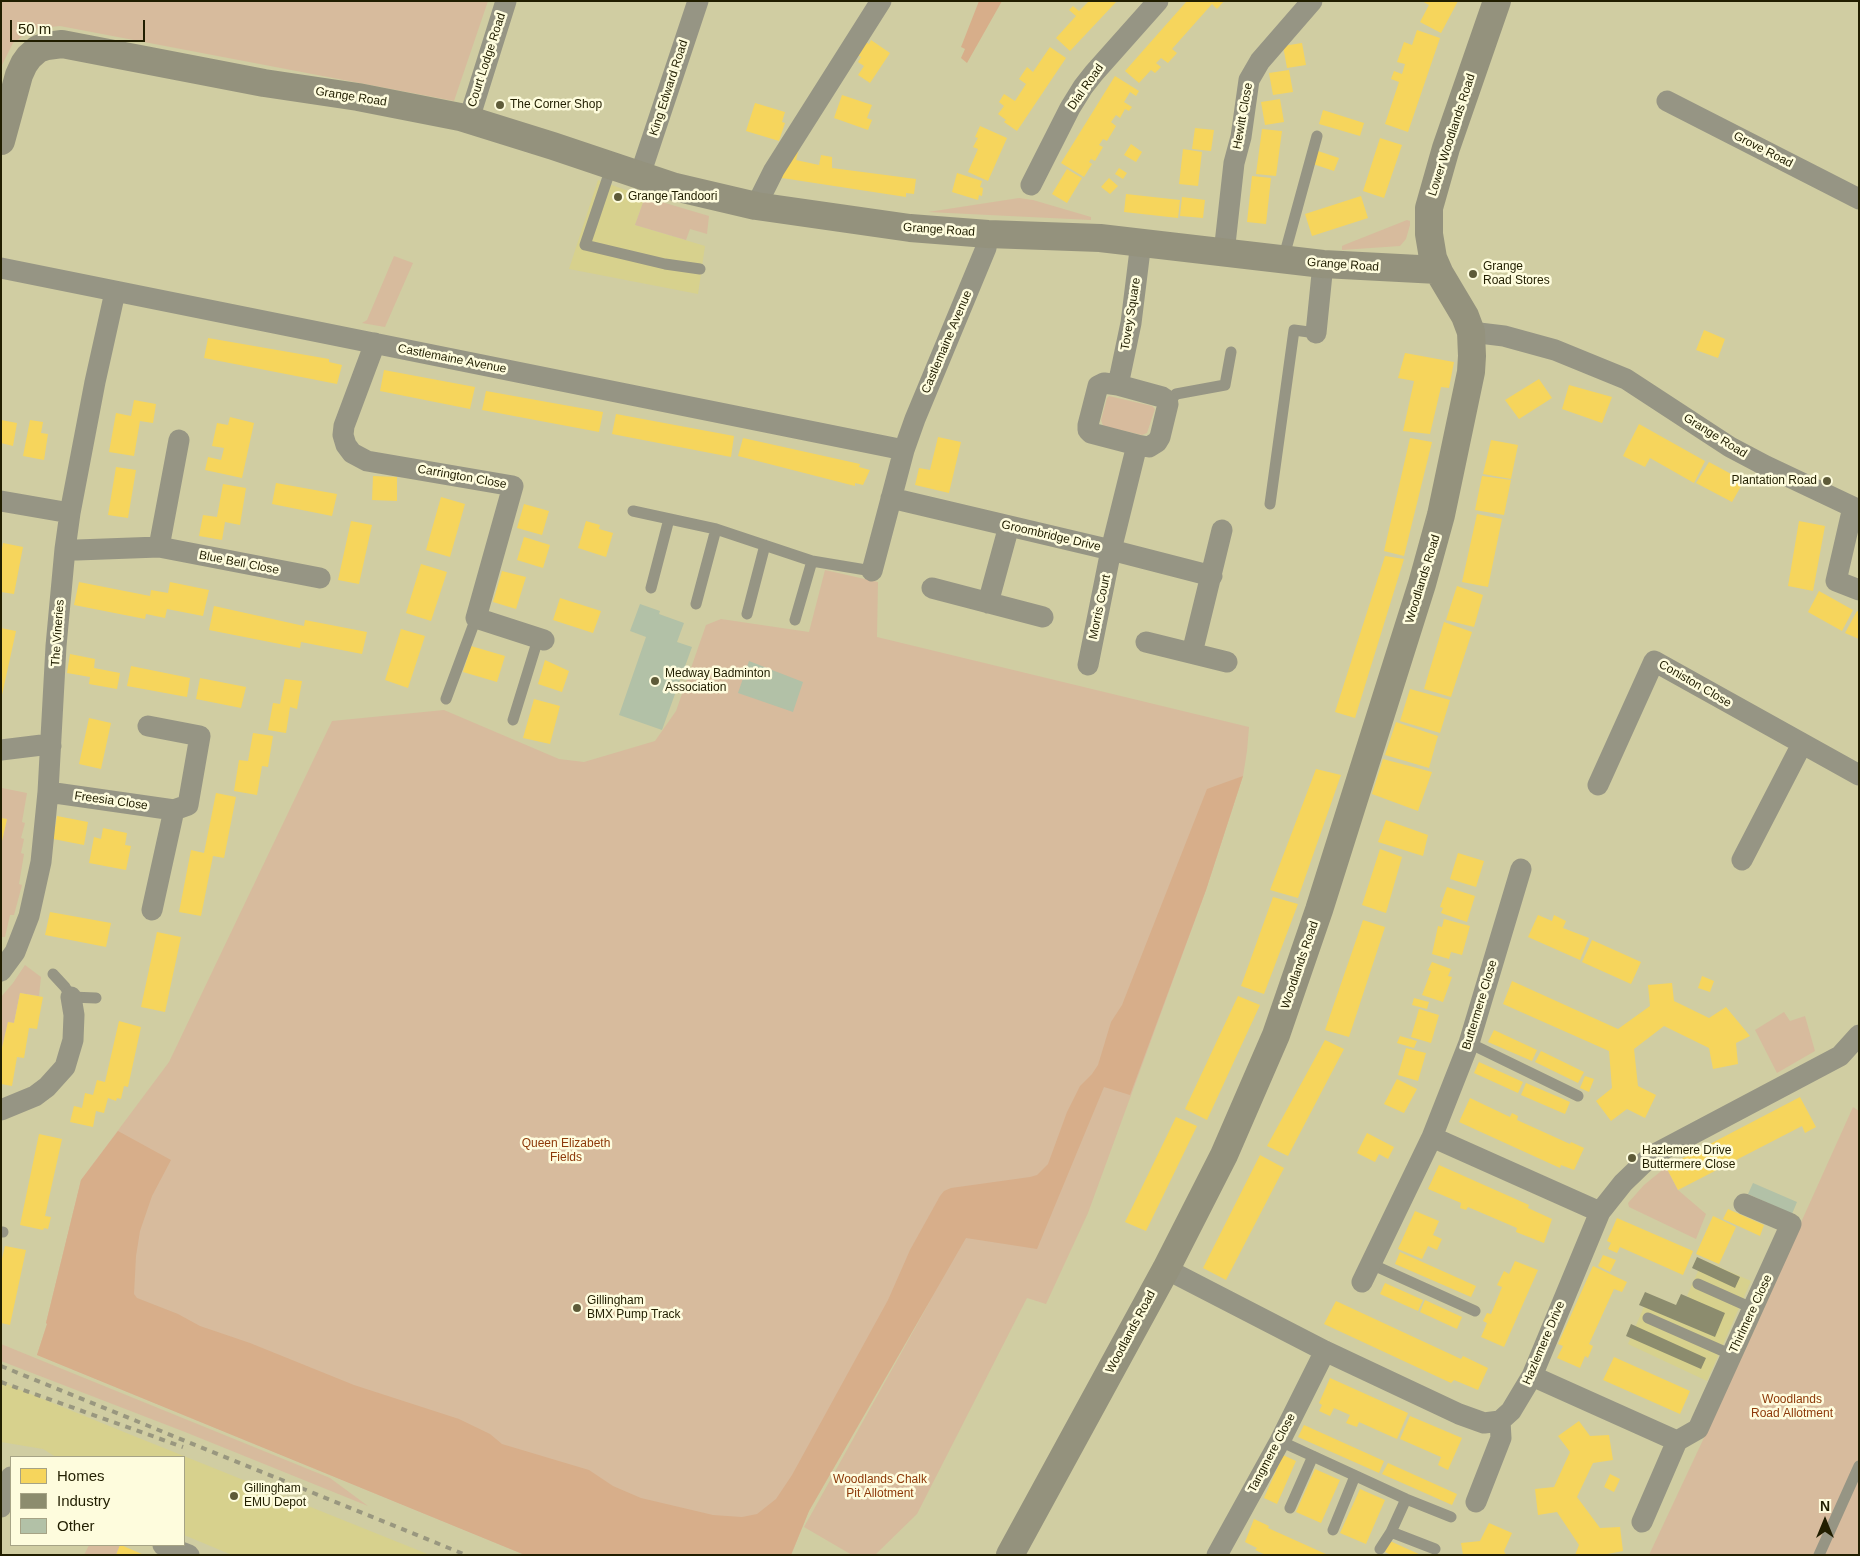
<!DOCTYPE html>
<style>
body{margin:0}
#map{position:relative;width:1860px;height:1556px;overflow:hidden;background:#d0cda2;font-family:Arial,sans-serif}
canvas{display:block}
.frame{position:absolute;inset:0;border:2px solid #211e00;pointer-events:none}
.legend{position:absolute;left:10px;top:1456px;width:175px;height:90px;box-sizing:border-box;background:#fefcdd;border:1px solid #a6a385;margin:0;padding:6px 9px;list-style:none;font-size:15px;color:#211e00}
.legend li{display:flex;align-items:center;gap:10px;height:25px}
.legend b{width:25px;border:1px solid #a6a385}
.north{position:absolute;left:1800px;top:1496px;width:50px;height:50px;-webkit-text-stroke:4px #fefcdd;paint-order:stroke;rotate:0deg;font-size:14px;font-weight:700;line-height:20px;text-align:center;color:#211e00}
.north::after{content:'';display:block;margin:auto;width:18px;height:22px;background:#211e00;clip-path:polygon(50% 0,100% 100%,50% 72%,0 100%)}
.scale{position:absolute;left:10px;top:20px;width:135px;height:22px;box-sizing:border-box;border:2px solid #211e00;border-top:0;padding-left:6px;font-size:15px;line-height:18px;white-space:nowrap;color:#211e00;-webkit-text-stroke:4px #fefcdd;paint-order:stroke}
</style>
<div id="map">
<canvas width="1860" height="1556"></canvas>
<div class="frame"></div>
<ul class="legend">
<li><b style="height:14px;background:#f6d55c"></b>Homes</li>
<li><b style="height:14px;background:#8c8c6e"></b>Industry</li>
<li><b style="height:14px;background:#b2c1a7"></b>Other</li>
</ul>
<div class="north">N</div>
<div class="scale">50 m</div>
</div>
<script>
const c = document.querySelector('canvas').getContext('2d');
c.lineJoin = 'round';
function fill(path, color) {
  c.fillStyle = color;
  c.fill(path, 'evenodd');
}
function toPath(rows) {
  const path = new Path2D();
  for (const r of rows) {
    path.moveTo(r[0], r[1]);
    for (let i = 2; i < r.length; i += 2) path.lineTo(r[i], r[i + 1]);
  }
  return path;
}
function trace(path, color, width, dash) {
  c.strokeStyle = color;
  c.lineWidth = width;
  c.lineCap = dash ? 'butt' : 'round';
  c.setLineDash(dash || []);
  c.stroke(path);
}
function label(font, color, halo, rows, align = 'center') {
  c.font = font + ' Arial,sans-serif';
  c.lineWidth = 5;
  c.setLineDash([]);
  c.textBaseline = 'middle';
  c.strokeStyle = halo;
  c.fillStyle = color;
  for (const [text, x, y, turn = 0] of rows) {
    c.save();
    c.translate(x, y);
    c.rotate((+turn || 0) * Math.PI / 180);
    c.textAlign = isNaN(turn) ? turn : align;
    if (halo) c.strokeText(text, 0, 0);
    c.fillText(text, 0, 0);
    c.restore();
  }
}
const built = toPath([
 [598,180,645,197,635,225,705,246,698,294,569,269],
 [1703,1260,1751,1281,1707,1381,1628,1344,1649,1295,1685,1311,1691,1298,1687,1296],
 [1,1382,119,1430,430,1555,232,1555,184,1535,184,1457,56,1457,43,1449,1,1442]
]);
const green = toPath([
 [1,1,488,1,454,101,60,26,33,29,13,43,1,67],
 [645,197,709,216,707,234,690,229,686,240,635,225],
 [1019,198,1033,200,1091,217,1091,220,928,212],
 [1407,220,1410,221,1410,225,1406,239,1400,246,1342,250,1342,246,1344,245],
 [394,256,413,263,385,327,362,323,367,320],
 [1109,396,1152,406,1155,409,1147,433,1142,435,1103,426,1101,420,1107,398],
 [825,570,878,582,877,637,1249,727,1247,751,1243,776,1206,890,1088,1213,1046,1304,1027,1298,917,1514,875,1555,852,1555,804,1527,933,1296,809,1511,791,1555,525,1555,37,1355,47,1324,46,1323,81,1180,169,1062,332,721,444,710,559,759,584,762,655,741,676,711,706,625,721,619,809,632],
 [2,788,27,793,22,822,25,823,21,838,24,839,21,853,24,854,19,884,22,885,14,915,10,915,5,937,1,937,1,845,7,819,1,818],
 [25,965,41,977,39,996,20,993,14,1023,8,1022,1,1052,1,997,13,983],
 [1784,1012,1790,1021,1805,1016,1815,1051,1777,1073,1755,1030],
 [1853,1107,1859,1111,1859,1555,1649,1555,1702,1442],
 [1666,1167,1678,1190,1706,1214,1696,1239,1629,1207,1628,1203,1644,1185],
 [1,1344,330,1478,368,1506,185,1432,1,1361],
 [89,1545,120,1545,116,1555,84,1555]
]);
const forest = toPath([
 [979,1,1002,1,967,63,961,58,965,49,961,47],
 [1243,776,1206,890,1130,1095,1104,1087,1037,1249,966,1238,809,1511,791,1555,525,1555,37,1355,47,1324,46,1323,81,1180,118,1131,171,1160,152,1196,140,1231,136,1256,134,1294,137,1298,178,1314,200,1326,250,1343,354,1385,459,1419,490,1434,502,1444,589,1470,613,1486,641,1498,713,1515,742,1517,757,1514,776,1499,792,1475,888,1300,910,1250,940,1196,944,1191,951,1188,1030,1177,1037,1175,1048,1164,1067,1112,1080,1086,1092,1074,1098,1065,1111,1022,1122,1005,1207,789]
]);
const homes = toPath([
 [1089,1,1117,1,1070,51,1056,38,1076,16,1069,10,1073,6,1079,11],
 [1187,1,1224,1,1217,9,1212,4,1172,49,1177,53,1168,63,1161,58,1156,63,1161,67,1155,73,1151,70,1139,83,1125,71],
 [1422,1,1458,1,1441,33,1420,22,1429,5],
 [1417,30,1440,38,1408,132,1385,124,1399,82,1391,79,1394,71,1402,74,1405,64,1397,62,1404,42,1412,45],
 [860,38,869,44,871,40,890,53,870,83,858,75,864,66,858,62,861,57,852,50],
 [1302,43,1306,65,1287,68,1283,46],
 [1050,47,1066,58,1017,131,1004,122,1006,120,998,114,1004,106,999,102,1004,94,1015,101,1026,84,1019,79,1027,67,1033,72],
 [1289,70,1293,92,1273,95,1269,73],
 [1115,76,1139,91,1136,96,1130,92,1124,102,1132,107,1129,111,1125,109,1120,118,1116,115,1111,122,1116,126,1107,141,1103,139,1099,145,1103,147,1095,161,1091,159,1089,162,1092,164,1084,177,1061,163],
 [842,95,872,105,867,118,872,120,868,130,834,118],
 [1280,99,1284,122,1265,125,1261,102],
 [755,103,785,112,782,122,785,123,779,141,746,131],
 [1323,110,1364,123,1360,136,1319,124],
 [980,126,1007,138,988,181,968,172,978,149,973,147,978,138,975,137],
 [1195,128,1214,130,1211,151,1192,149],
 [1262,129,1282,131,1276,176,1256,174],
 [1380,138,1402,145,1384,198,1363,191],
 [1131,144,1142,152,1136,162,1124,155],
 [1183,149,1202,152,1198,186,1179,184],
 [1318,151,1339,158,1334,171,1313,164],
 [798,152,796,160,819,165,821,155,832,157,832,168,916,179,914,194,906,193,906,197,782,178,785,159],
 [1119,168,1127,173,1123,179,1115,174],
 [1067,169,1082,178,1067,203,1052,194],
 [957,173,982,181,980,187,983,188,982,196,979,195,978,200,952,192],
 [1252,176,1271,178,1266,224,1247,222],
 [1109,178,1118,186,1110,194,1101,187],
 [1126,194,1180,200,1178,218,1124,212],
 [1361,196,1368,218,1312,236,1305,214],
 [1182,197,1205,200,1203,218,1180,216],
 [1704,330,1725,339,1718,358,1696,350],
 [208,338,329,359,329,362,342,365,337,384,204,358],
 [1405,353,1454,362,1449,388,1441,387,1430,434,1403,431,1414,381,1398,378],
 [384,370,475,387,470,409,380,391],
 [1539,379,1552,398,1519,419,1505,400],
 [1569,385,1612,397,1602,423,1562,409],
 [486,391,603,412,599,432,482,410],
 [134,400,156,404,153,423,140,421,134,456,109,452,116,413,131,416],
 [616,414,734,436,731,457,612,434],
 [230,417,254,423,242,478,205,470,208,457,221,460,224,448,212,446,217,423,228,425],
 [1,420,17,423,13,446,1,443],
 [30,420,43,422,41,433,48,434,44,460,23,456],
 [1639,424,1705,461,1694,483,1650,458,1645,467,1623,456],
 [938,437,961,442,949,493,915,485,919,468,930,470],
 [743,438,860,464,859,467,870,470,863,485,855,483,855,486,738,456],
 [1410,438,1432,442,1404,556,1384,551],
 [1491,440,1518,445,1511,479,1483,474],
 [1709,462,1744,481,1732,502,1696,483],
 [116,467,136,470,128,518,108,515],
 [373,476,397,477,397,501,372,500],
 [1482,476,1511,480,1504,515,1475,510],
 [276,483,337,494,332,516,272,504],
 [223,484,246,488,240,525,225,522,222,540,199,536,203,515,217,517],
 [441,497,465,504,450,557,426,550],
 [524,504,549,511,542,535,517,528],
 [1477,514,1502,519,1488,587,1462,582],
 [351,521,372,525,359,584,338,580],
 [586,521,600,525,599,529,613,533,606,557,578,548],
 [1799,521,1825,526,1813,591,1788,586],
 [524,537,550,545,543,568,517,560],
 [3,543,23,547,14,594,1,592,1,554],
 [1385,556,1404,559,1355,718,1335,712],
 [421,564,447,572,431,621,406,613],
 [502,571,526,577,516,609,493,602],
 [79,582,150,596,151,590,168,593,170,582,209,590,203,616,167,609,165,618,146,614,145,619,74,605],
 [1457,586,1483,595,1474,627,1446,620],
 [1819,591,1853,610,1842,631,1808,612],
 [560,598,601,611,593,633,553,620],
 [214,606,304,626,305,620,367,632,362,654,301,642,300,648,209,630],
 [1857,611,1859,612,1859,639,1845,633],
 [1444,622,1472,632,1451,697,1424,689],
 [1,628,16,631,2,695,1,695],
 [401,629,425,636,408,688,385,680],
 [471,646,505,656,497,682,463,672],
 [70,654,95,659,94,668,120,673,117,689,89,684,90,677,67,673],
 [545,660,569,671,562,692,538,684],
 [131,666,190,678,187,697,127,686],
 [200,678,246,687,241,708,196,699],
 [285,679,302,681,297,709,290,707,286,733,268,730,273,703,280,704],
 [1410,689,1450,700,1440,733,1400,721],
 [534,699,560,706,550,744,523,738],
 [89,718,111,723,101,769,79,764],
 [1396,722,1438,736,1429,768,1385,755],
 [253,733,273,736,268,767,262,766,257,795,234,791,239,760,248,761],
 [1383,759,1432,772,1418,811,1372,794],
 [1316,769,1341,775,1298,898,1270,890],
 [216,793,236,797,224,858,213,856,201,916,179,912,191,850,204,853],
 [57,816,88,822,84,845,53,839],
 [1,818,7,819,2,841,1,841],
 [1386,820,1428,835,1423,856,1378,842],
 [103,828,127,833,125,845,131,846,126,870,89,863,94,837,101,839],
 [1380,849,1402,857,1386,913,1362,905],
 [1458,853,1484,861,1476,887,1450,879],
 [1447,887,1475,896,1467,922,1441,913,1443,908,1440,907],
 [1273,897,1298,904,1264,994,1241,986],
 [50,912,111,923,106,947,45,935],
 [1538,915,1552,921,1554,915,1566,921,1563,928,1589,938,1580,960,1528,937],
 [1444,919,1470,926,1462,955,1451,952,1449,959,1432,954,1438,926,1442,927],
 [1363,920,1385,927,1349,1037,1325,1030],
 [157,932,181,937,165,1012,141,1007],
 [1592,940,1641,962,1631,984,1582,962],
 [1432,962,1451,969,1448,976,1452,977,1443,1002,1422,995,1431,971,1428,970],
 [1702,976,1714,981,1710,992,1698,988],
 [1512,981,1618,1029,1650,1006,1648,985,1672,983,1674,1001,1709,1018,1726,1007,1750,1036,1736,1043,1738,1064,1713,1069,1709,1048,1664,1026,1634,1049,1638,1086,1656,1095,1645,1118,1627,1109,1611,1121,1596,1101,1612,1088,1609,1051,1503,1004],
 [20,993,43,997,37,1029,29,1028,24,1058,17,1057,12,1086,1,1084,1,1052,8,1022,14,1023],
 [1238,996,1260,1005,1207,1120,1185,1109],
 [1414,998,1429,1002,1427,1009,1412,1005],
 [1419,1009,1439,1015,1431,1043,1411,1037],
 [119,1021,141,1027,128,1087,124,1086,121,1099,117,1098,116,1101,108,1098,104,1113,96,1111,93,1127,70,1122,74,1106,82,1108,85,1093,93,1095,97,1080,105,1082],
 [1494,1030,1537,1050,1532,1061,1488,1042],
 [1400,1036,1417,1041,1414,1048,1397,1043],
 [1325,1040,1344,1049,1288,1156,1267,1146],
 [1406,1048,1426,1053,1418,1081,1398,1075],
 [1541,1051,1584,1072,1578,1083,1535,1062],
 [1479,1062,1523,1082,1518,1093,1474,1073],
 [1585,1076,1594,1079,1589,1092,1580,1088],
 [1397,1079,1417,1089,1404,1113,1384,1104],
 [1526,1083,1570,1102,1565,1114,1521,1095],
 [1800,1097,1816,1127,1805,1133,1802,1126,1678,1190,1666,1167],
 [1470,1098,1510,1117,1512,1113,1518,1116,1517,1120,1570,1144,1571,1142,1584,1148,1574,1170,1561,1165,1560,1168,1459,1122],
 [1176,1117,1197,1126,1146,1231,1125,1222],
 [1367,1133,1394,1147,1388,1159,1379,1154,1375,1162,1357,1153],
 [39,1134,62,1139,45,1216,51,1217,48,1229,44,1228,43,1230,20,1225],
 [1260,1155,1284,1168,1226,1280,1203,1268],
 [1439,1165,1529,1205,1528,1208,1552,1219,1544,1243,1516,1232,1517,1228,1468,1207,1466,1210,1460,1208,1461,1203,1428,1189],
 [1728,1209,1764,1225,1760,1236,1723,1219],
 [1415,1211,1439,1221,1433,1235,1442,1239,1437,1250,1428,1246,1422,1259,1398,1249],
 [1713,1216,1736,1227,1719,1264,1696,1254],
 [1617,1218,1693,1251,1683,1275,1620,1247,1617,1253,1608,1249,1611,1243,1607,1241],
 [5,1246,26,1250,10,1325,1,1323,1,1263],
 [1400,1252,1476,1286,1471,1297,1395,1264],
 [1603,1255,1616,1260,1610,1272,1598,1266],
 [1515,1261,1538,1270,1504,1347,1481,1337,1487,1323,1483,1321,1487,1313,1491,1314,1502,1287,1497,1285,1504,1271,1509,1274],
 [1593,1266,1627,1282,1622,1292,1614,1289,1589,1344,1593,1346,1588,1358,1585,1356,1580,1368,1557,1358,1563,1346,1558,1344],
 [1385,1283,1423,1300,1418,1311,1380,1294],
 [1425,1300,1462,1317,1457,1329,1420,1312],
 [1336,1301,1461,1359,1463,1356,1488,1368,1478,1390,1454,1380,1451,1383,1324,1324],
 [1614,1357,1690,1391,1680,1414,1603,1380],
 [1330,1378,1408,1413,1397,1439,1359,1422,1357,1427,1346,1423,1350,1415,1334,1408,1330,1416,1319,1411,1322,1405,1319,1403],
 [1410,1416,1462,1438,1448,1470,1438,1465,1441,1457,1400,1439],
 [1579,1421,1590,1436,1609,1435,1613,1460,1593,1463,1577,1497,1600,1528,1620,1527,1623,1551,1602,1555,1575,1555,1579,1545,1557,1512,1538,1515,1535,1489,1554,1487,1570,1452,1558,1436],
 [1304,1425,1384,1461,1379,1473,1298,1437],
 [1283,1455,1296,1461,1277,1504,1264,1498],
 [1388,1463,1457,1494,1452,1505,1382,1474],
 [1315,1469,1340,1480,1321,1523,1296,1512],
 [1610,1474,1620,1479,1614,1492,1604,1487],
 [1360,1489,1385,1500,1366,1544,1340,1533],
 [1254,1519,1269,1526,1268,1528,1328,1555,1266,1555,1255,1550,1257,1548,1245,1542],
 [1489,1523,1512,1533,1504,1551,1506,1555,1463,1555,1461,1543,1480,1541],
 [1390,1541,1421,1555,1391,1555,1385,1552],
 [120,1545,121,1545,144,1555,116,1555]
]);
const industry = toPath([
 [1697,1257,1740,1277,1735,1288,1692,1268],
 [1645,1292,1676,1305,1681,1294,1725,1313,1715,1337,1639,1305],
 [1631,1324,1706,1358,1701,1369,1626,1336]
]);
const building = toPath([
 [640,604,660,611,659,614,684,623,677,642,692,647,662,730,619,715,646,637,630,631],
 [749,661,803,682,793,712,738,693],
 [1753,1183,1797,1202,1792,1214,1748,1194]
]);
const lane = toPath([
 [612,165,585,245,665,264,700,269],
 [1283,260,1317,136],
 [1168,404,1176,394,1225,385,1231,352],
 [1270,504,1294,330,1316,333],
 [633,511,716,529,812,561,872,571],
 [651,588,669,519],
 [696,604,716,529],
 [747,614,765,545],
 [795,620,812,561],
 [446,699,476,618],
 [513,720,538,639],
 [53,974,65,987,71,997,96,998],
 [1469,1043,1578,1096],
 [1,1232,3,1232],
 [1371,1264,1475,1311],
 [1698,1284,1754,1309],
 [1648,1318,1732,1355],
 [1280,1441,1406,1499,1451,1517],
 [1406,1499,1391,1532,1435,1549],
 [1290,1508,1313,1456],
 [1333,1530,1355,1476],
 [1380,1549,1391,1532],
 [1819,1555,1859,1466]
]);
const street = toPath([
 [1667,101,1859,199],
 [469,119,506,1],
 [640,175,698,1],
 [1031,185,1070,108,1083,87,1094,73,1158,1],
 [756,206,774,170,881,1],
 [1224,253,1234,163,1241,137,1249,80,1260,61,1312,1],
 [1,268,904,450],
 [1471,332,1504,336,1555,350,1626,379,1730,447,1766,466,1859,510],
 [1316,333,1323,264],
 [375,343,344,426,343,435,346,445,352,453,367,461,513,486,476,618,544,640],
 [1118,385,1104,383,1098,386,1088,425,1088,430,1091,433,1137,445],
 [891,498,1111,550,1212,576],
 [1,501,70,513],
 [1853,507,1836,581,1859,590],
 [159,547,179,440],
 [65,549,77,550,159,547,320,578],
 [872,571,904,450,915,419,986,248,988,234],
 [932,588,1043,617],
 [988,603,1009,526],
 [1146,642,1227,662],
 [1192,653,1222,530],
 [1088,665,1111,550,1137,445,1149,447,1157,442,1160,437,1168,404,1165,399,1162,397,1118,385,1131,323,1141,242],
 [1,750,42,745,51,746],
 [1598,785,1654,661,1859,775],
 [48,792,174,810,188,805,200,736,148,726],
 [1742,860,1802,744],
 [152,910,174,810],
 [1,971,15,952,29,916,41,862,48,792,56,646,65,549,70,513,95,382,115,292],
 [1,1110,35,1096,47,1087,65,1067,73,1040,74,1015,71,997],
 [1432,1137,1600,1212],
 [1166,1269,1325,1351,1459,1414,1484,1423,1500,1421,1511,1411,1532,1376,1600,1212,1623,1183,1651,1156,1840,1056,1859,1035],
 [1362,1282,1432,1137,1469,1043,1521,869],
 [1532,1376,1677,1441],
 [1476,1502,1501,1438,1500,1421],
 [1,1507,11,1477],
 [1642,1522,1677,1441,1698,1429,1791,1224,1744,1204],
 [163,1545,189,1555],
 [1217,1555,1280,1441,1325,1351]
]);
const secondary = toPath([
 [1,141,19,75,24,64,29,57,38,49,47,46,62,44,264,83,358,97,460,117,553,146,675,187,756,206,910,228,988,234,1100,238,1323,264,1438,270],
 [1010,1555,1166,1269,1224,1155,1276,1035,1319,910,1422,584,1441,515,1471,372,1472,356,1471,332,1465,316,1440,274,1433,258,1429,234,1429,208,1446,148,1497,1]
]);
const rail = toPath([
 [1,1366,466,1555],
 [1,1382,183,1447]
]);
const markers = [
 [500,105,5,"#5e5b39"],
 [618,197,5,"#5e5b39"],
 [1473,274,5,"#5e5b39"],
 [1827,481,5,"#5e5b39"],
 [655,681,5,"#5e5b39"],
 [1632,1158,5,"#5e5b39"],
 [577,1308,5,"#5e5b39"],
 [234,1496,5,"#5e5b39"]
];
const streetNames = [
 ["Court Lodge Road",487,60,-72],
 ["Dial Road",1086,87,-55],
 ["King Edward Road",669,88,-72],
 ["Grange Road",351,97,9],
 ["Hewitt Close",1243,116,-80],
 ["Lower Woodlands Road",1452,135,-72],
 ["Grove Road",1763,150,27],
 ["Grange Road",939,230,4],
 ["Grange Road",1343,265,4],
 ["Tovey Square",1131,314,-81],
 ["Castlemaine Avenue",947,342,-67],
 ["Castlemaine Avenue",452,359,11],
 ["Grange Road",1715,436,32],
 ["Carrington Close",462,477,10],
 ["Groombridge Drive",1051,536,13],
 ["Blue Bell Close",239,563,11],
 ["Woodlands Road",1423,579,-73],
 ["Morris Court",1100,607,-78],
 ["The Vineries",58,633,-86],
 ["Coniston Close",1695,684,30],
 ["Freesia Close",111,801,8],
 ["Woodlands Road",1300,965,-71],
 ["Buttermere Close",1480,1005,-73],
 ["Thirlmere Close",1751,1314,-65],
 ["Woodlands Road",1131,1332,-62],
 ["Hazlemere Drive",1544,1343,-67],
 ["Tangmere Close",1272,1453,-62]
];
const poiNames = [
 ["The Corner Shop",510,105],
 ["Grange Tandoori",628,197],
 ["Grange",1483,267],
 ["Road Stores",1483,281],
 ["Plantation Road",1817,481,"right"],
 ["Medway Badminton",665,674],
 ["Association",665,688],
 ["Hazlemere Drive",1642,1151],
 ["Buttermere Close",1642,1165],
 ["Gillingham",587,1301],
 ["BMX Pump Track",587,1315],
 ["Gillingham",244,1489],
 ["EMU Depot",244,1503]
];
const parkNames = [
 ["Queen Elizabeth",566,1144],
 ["Fields",566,1158],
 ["Woodlands",1792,1400],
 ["Road Allotment",1792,1414],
 ["Woodlands Chalk",880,1480],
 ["Pit Allotment",880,1494]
];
fill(built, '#d7d18d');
fill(green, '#d7bb9d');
fill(forest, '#d7ae8a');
fill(homes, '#f6d55c');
fill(industry, '#8c8c6e');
fill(building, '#b2c1a7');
trace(lane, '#969584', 11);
trace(street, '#969584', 21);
trace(secondary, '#94927d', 28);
trace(rail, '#99977f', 4, [6, 6]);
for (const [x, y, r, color] of markers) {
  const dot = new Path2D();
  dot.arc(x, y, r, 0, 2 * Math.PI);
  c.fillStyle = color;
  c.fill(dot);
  trace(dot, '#fefcdd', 2);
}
label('12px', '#211e00', '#fefcdd', streetNames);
label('12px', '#211e00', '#fefcdd', poiNames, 'left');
label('12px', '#8d3909', '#fefcdd', parkNames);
</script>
